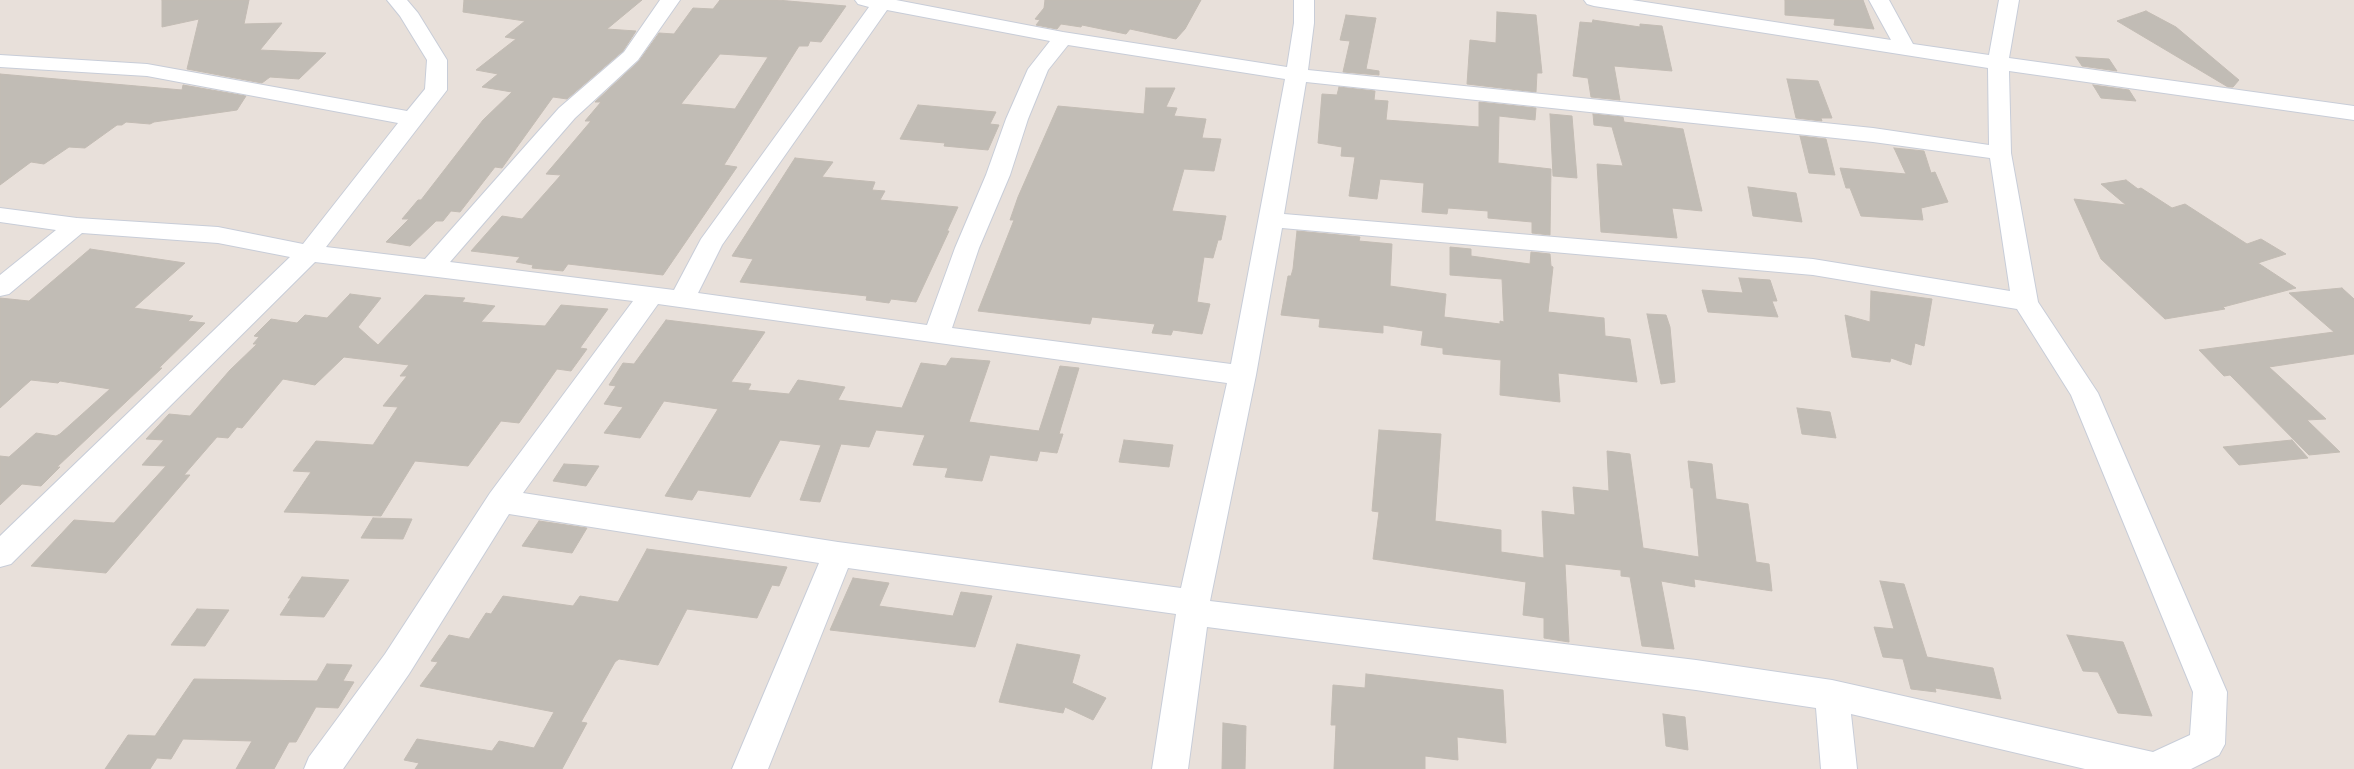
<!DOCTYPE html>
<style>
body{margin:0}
canvas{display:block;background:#e8e0da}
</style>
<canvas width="2354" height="769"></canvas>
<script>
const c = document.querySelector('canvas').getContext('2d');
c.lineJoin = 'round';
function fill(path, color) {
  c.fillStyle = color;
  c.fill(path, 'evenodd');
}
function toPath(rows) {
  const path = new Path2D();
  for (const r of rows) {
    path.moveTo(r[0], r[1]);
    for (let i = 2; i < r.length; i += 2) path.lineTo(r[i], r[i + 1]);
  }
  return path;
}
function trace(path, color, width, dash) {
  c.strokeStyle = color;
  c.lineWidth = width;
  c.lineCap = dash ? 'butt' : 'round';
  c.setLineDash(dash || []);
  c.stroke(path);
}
const building = toPath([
 [162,0,249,0,244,24,282,23,260,50,326,53,299,79,270,77,262,83,187,69,199,19,162,27,162,0],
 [464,0,642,0,607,29,636,31,623,51,567,99,553,97,502,168,495,167,460,212,451,211,443,221,436,221,410,246,386,242,409,219,402,219,418,200,421,200,483,120,512,92,482,87,498,74,476,70,516,39,505,37,525,21,463,12,464,0],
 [720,0,777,0,846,6,821,42,810,41,808,46,799,46,724,165,737,167,663,275,568,264,563,271,532,268,533,265,516,262,520,257,471,251,502,216,522,219,561,175,546,174,591,121,585,121,601,102,595,102,639,61,659,33,674,34,693,8,713,9,720,0],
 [720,54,768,57,735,109,681,104,720,54],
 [1045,0,1201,0,1185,29,1176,39,1130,29,1126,34,1082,25,1081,27,1061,24,1057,29,1036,25,1040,20,1035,19,1044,8,1045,0],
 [1785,0,1863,0,1874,29,1834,25,1835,19,1785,15,1785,0],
 [2146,11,2176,27,2239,80,2233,87,2228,87,2117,21,2146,11],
 [1497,12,1536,15,1542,73,1537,73,1536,92,1467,84,1470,40,1496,43,1497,12],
 [1346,15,1376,18,1366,69,1379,71,1379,75,1343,72,1350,41,1340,40,1346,15],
 [1593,20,1640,27,1640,24,1662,26,1672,71,1614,66,1620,100,1591,97,1588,78,1573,76,1580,22,1592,23,1593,20],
 [2076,57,2109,59,2117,71,2082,66,2076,57],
 [0,74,182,90,183,85,246,96,237,110,154,122,150,124,126,122,122,125,117,125,85,148,69,147,44,164,31,162,0,185,0,74],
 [1787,79,1818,81,1832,118,1821,118,1822,121,1796,118,1787,79],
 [2093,85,2129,90,2136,101,2101,98,2093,85],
 [1339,87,1375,91,1374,100,1388,101,1386,120,1479,127,1479,102,1536,108,1535,120,1499,116,1498,163,1551,169,1550,235,1532,233,1532,222,1488,218,1488,211,1448,208,1447,214,1422,212,1424,183,1380,179,1377,199,1349,196,1355,157,1341,156,1342,147,1318,143,1322,94,1337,95,1339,87],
 [1146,88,1175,88,1166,107,1177,108,1174,116,1206,119,1202,138,1221,139,1214,171,1184,169,1172,211,1226,216,1221,240,1218,240,1213,258,1204,257,1197,302,1210,304,1202,334,1173,330,1171,335,1152,333,1155,324,1092,317,1090,324,978,311,1014,220,1010,220,1018,197,1058,106,1144,114,1146,88],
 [918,105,996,112,990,124,999,125,988,150,944,146,945,143,900,139,918,105],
 [1550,114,1572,116,1577,178,1553,176,1550,114],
 [1593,114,1623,117,1624,122,1683,129,1702,211,1672,208,1677,238,1601,232,1597,164,1623,166,1612,127,1594,125,1593,114],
 [1800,136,1826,139,1835,175,1809,173,1800,136],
 [1894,148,1924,151,1931,173,1935,172,1948,202,1921,208,1923,220,1861,216,1850,188,1846,188,1840,168,1906,174,1894,148],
 [795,158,833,162,822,177,875,182,872,190,885,191,880,200,958,207,947,231,949,231,916,302,891,299,889,303,866,300,867,296,740,282,753,259,732,256,795,158],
 [2126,180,2138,189,2141,188,2172,208,2185,204,2247,244,2261,239,2286,254,2258,263,2296,288,2223,307,2225,309,2165,319,2101,259,2074,199,2126,205,2101,184,2126,180],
 [1748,187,1796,193,1802,222,1753,216,1748,187],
 [1297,231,1360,237,1359,241,1392,244,1390,286,1446,294,1444,317,1500,324,1500,321,1504,322,1502,279,1450,275,1450,247,1471,249,1471,256,1530,264,1531,252,1550,254,1551,266,1553,267,1548,312,1604,318,1605,336,1630,339,1637,382,1558,373,1560,402,1500,395,1501,360,1443,354,1443,348,1421,345,1423,331,1383,325,1383,333,1319,327,1320,319,1281,315,1288,276,1291,276,1293,269,1297,231],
 [90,249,185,263,134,308,193,316,188,321,205,323,159,368,162,368,57,467,60,467,41,486,22,484,0,505,0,456,9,457,36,433,56,436,60,434,110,389,60,381,58,383,31,380,0,408,0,298,29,301,90,249],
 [1739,278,1770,280,1777,301,1772,301,1778,317,1708,312,1702,290,1743,293,1739,278],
 [2342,288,2354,299,2354,354,2269,367,2326,419,2307,420,2340,452,2309,455,2230,375,2224,376,2199,350,2334,332,2289,293,2342,288],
 [1871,291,1932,299,1924,346,1915,343,1911,365,1891,358,1890,362,1852,357,1845,315,1870,322,1871,291],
 [350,294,381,298,358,327,378,345,425,295,465,298,462,302,495,306,481,322,545,326,561,305,608,309,580,348,587,349,571,371,557,369,519,423,501,421,468,466,415,461,381,516,284,512,311,472,293,471,316,441,373,445,398,407,383,406,407,376,400,376,409,365,344,357,315,385,283,379,242,428,237,427,228,438,217,437,184,475,190,475,106,573,31,566,74,520,114,523,166,466,142,465,164,440,146,439,169,414,190,416,230,370,257,344,253,344,259,337,254,336,271,319,297,323,305,315,327,318,350,294],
 [1647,314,1666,315,1670,327,1675,382,1661,384,1647,314],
 [666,320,765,332,731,382,751,384,748,390,789,394,798,380,845,387,838,400,902,408,921,363,946,366,951,358,990,361,969,422,1039,431,1060,366,1079,368,1059,434,1063,434,1057,453,1040,451,1037,461,990,455,982,481,945,477,948,468,913,465,925,435,876,430,869,447,841,444,820,502,800,500,821,445,780,440,750,497,698,490,692,500,665,496,718,409,664,401,640,438,604,433,623,407,604,404,616,386,609,385,623,363,634,364,666,320],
 [1797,408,1830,412,1836,438,1802,434,1797,408],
 [1379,430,1441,434,1435,521,1501,530,1501,552,1544,558,1542,511,1575,515,1573,487,1609,491,1607,451,1630,454,1643,548,1699,557,1693,488,1691,488,1688,461,1712,464,1716,499,1748,504,1756,562,1769,564,1772,591,1694,579,1695,587,1661,581,1674,649,1642,646,1630,577,1621,576,1621,570,1565,564,1569,642,1544,638,1544,618,1523,615,1526,582,1373,559,1379,512,1372,511,1379,430],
 [1124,440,1173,445,1169,467,1119,462,1124,440],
 [2292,440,2308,458,2239,465,2223,447,2292,440],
 [564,464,599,466,586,486,553,481,564,464],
 [373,518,412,519,403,539,361,538,373,518],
 [539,521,587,528,572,553,522,546,539,521],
 [647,549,787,567,779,586,772,585,757,618,687,609,658,665,619,659,615,662,581,722,587,723,562,769,415,769,419,763,404,760,417,739,492,751,499,741,534,748,554,712,420,686,438,662,431,661,449,635,469,639,486,613,491,614,503,596,573,606,580,596,618,602,647,549],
 [302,577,349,580,324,617,280,615,291,598,288,598,302,577],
 [853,578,889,583,879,606,953,616,961,592,992,596,975,647,830,630,853,578],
 [1880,581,1904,584,1927,657,1993,668,2001,699,1935,688,1936,692,1911,689,1903,659,1883,657,1874,627,1894,629,1880,581],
 [197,609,229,610,205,646,171,645,197,609],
 [2067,635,2123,642,2152,716,2118,713,2098,672,2083,671,2067,635],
 [1017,644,1080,655,1072,683,1106,698,1093,720,1065,707,1063,713,999,702,1017,644],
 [327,664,352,665,343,681,354,682,338,708,316,707,296,742,289,742,274,769,236,769,252,741,183,739,171,759,157,758,150,769,105,769,128,735,155,736,194,679,317,681,327,664],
 [1366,674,1503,690,1506,743,1457,737,1458,760,1425,756,1425,769,1334,769,1336,725,1331,725,1333,685,1365,688,1366,674],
 [1663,714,1685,717,1688,750,1666,746,1663,714],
 [1223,723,1246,726,1245,769,1222,769,1223,723]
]);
const minor = toPath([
 [387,0,407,0,418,13,447,60,447,90,326,247,425,259,559,108,624,52,660,0,680,0,638,60,575,118,450,262,674,290,701,239,869,7,858,4,855,0,896,0,1063,32,1287,67,1294,23,1294,0,1314,0,1314,23,1308,70,1873,128,1989,145,1988,68,1594,6,1587,4,1584,0,1632,0,1891,40,1869,0,1889,0,1913,44,1989,55,1999,0,2019,0,2009,58,2354,106,2354,120,2009,71,2011,153,2038,302,2098,393,2227,692,2225,744,2219,755,2191,769,2085,769,1851,714,1857,769,1821,769,1816,708,1696,690,1207,627,1188,769,1152,769,1176,614,848,568,768,769,732,769,819,563,509,514,409,674,343,769,304,769,309,757,385,654,490,493,633,301,315,262,11,564,0,567,0,536,290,257,218,243,82,233,9,294,0,296,0,275,56,230,0,222,0,208,77,218,218,227,303,244,398,123,147,76,0,67,0,55,147,64,407,111,425,89,427,60,400,16,387,0],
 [887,10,1050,41,1028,69,1006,119,986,175,955,248,927,325,698,293,722,245,887,10],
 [1068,45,1285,79,1231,364,952,328,979,248,1010,175,1028,119,1048,70,1068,45],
 [1306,82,1873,142,1990,158,2010,291,1813,259,1284,214,1306,82],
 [1282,228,1813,275,2017,309,2071,395,2193,692,2190,735,2153,752,1832,680,1696,660,1210,601,1256,375,1282,228],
 [658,304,1227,383,1181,588,838,542,523,493,658,304]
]);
fill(building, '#c1bcb5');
trace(building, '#c3bcb4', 1);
trace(minor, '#c8cdd8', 2);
fill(minor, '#fff');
</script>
